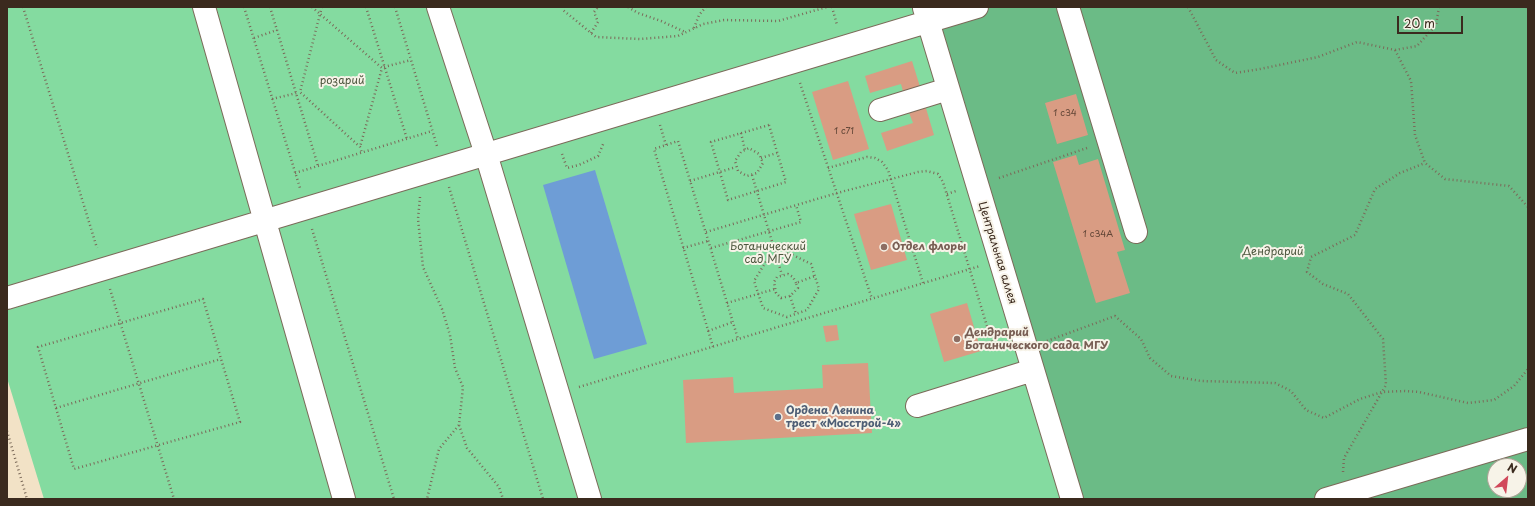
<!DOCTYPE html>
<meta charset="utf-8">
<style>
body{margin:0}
#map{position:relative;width:1535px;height:506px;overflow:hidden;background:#f2e2c6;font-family:"Playpen Sans",sans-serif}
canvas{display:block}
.frame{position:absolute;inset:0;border:8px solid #3b2a1e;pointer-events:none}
.north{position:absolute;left:1487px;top:458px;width:40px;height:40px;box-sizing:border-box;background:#f7f3e8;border:1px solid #aca397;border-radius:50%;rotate:28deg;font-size:11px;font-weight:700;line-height:16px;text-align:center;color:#3b2a1e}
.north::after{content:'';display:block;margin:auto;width:14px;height:18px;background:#d1495b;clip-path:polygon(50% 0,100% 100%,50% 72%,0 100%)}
.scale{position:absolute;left:1397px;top:16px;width:66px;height:18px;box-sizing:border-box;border:2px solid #3b2a1e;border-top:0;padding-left:5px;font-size:12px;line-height:14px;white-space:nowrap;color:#3b2a1e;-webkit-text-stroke:3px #f7f3e8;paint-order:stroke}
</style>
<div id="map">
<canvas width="1535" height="506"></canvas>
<div class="frame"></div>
<div class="north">N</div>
<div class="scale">20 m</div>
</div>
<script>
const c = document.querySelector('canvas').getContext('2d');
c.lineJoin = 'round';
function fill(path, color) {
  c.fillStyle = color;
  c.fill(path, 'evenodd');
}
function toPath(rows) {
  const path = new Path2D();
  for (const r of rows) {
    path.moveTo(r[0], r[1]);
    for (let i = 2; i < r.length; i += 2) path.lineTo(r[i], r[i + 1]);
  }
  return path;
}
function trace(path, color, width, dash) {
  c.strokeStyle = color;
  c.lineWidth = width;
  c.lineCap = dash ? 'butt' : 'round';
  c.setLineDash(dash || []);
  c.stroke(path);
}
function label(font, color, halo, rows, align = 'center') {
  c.font = font + ' "Playpen Sans",sans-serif';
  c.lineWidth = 4;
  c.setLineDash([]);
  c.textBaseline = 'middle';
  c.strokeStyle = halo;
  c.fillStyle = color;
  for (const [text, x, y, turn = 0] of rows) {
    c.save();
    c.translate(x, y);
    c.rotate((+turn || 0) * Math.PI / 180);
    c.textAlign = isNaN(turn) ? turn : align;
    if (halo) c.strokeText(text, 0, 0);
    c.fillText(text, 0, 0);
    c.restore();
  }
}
const green = toPath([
 [7,7,1528,7,1528,499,44,499,7,378],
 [1495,466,1519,466,1519,490,1495,490]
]);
const forest = toPath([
 [932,7,1528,7,1528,499,1082,499],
 [1495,466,1519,466,1519,490,1495,490]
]);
const water = toPath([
 [595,170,647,344,594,359,543,185]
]);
const building = toPath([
 [912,61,921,90,904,95,901,84,870,93,865,76],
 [848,81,869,149,833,160,812,92],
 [1076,94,1088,135,1057,144,1045,103],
 [925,105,934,135,887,151,881,133,913,123,908,110],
 [1076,155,1079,165,1098,159,1125,250,1117,252,1130,293,1096,303,1053,162],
 [891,204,907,260,871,270,854,214],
 [967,303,981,351,944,362,930,314],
 [837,325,839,340,826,342,823,326],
 [868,363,872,433,686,443,683,380,733,377,734,393,823,388,822,365]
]);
const path = toPath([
 [23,7,97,248],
 [244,7,300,188],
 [270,7,318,166],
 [312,7,320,14,300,92,360,147,362,153],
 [322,7,320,14,382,68,360,147],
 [366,7,407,139],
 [395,7,437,146],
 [563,7,563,10,596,37,640,39,678,36,703,24,724,20,778,21,827,7],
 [628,7,638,13,661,21,685,32],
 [832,7,837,25],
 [1188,7,1216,60,1235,73,1260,69,1318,57,1357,42,1395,50,1417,46,1436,25,1439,7],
 [1526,7,1528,8],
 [694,28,699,15,706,7],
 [591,33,598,22,594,12,598,7],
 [254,38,277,30],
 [1395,50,1411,81,1415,135,1425,163,1445,179,1509,186,1528,207],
 [384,67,411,60],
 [800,83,872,299],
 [272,99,297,93],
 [660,125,666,145],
 [769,125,786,182,728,200,711,142,769,125],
 [741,133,745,150,749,148,759,154,763,163,757,173,747,176,738,171,735,161,741,152,745,150],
 [562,154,567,168,579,165,598,156,604,142],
 [761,158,777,153],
 [828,168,867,157,875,158,882,162,888,170,923,283],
 [295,173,432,131],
 [752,175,782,275],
 [999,178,1087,148],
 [690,181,736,167],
 [449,187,543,499],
 [947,194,956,191],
 [420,197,418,219,423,267,442,309,450,335,455,368,463,387,459,425,439,449,427,499],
 [312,229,394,499],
 [706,232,837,193,918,172,927,171,938,174,943,182,994,349],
 [683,248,708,241],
 [711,248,801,222,796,205],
 [789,253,811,264,819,289,807,310,787,317,763,308,754,281,767,260,789,253],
 [796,283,793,277,788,274,777,277,774,282,776,293,781,298,790,296,798,288,796,283,815,276],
 [110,289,174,499],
 [790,296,796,314],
 [727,303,775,289],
 [708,331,733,322],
 [1047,341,1115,316,1141,339,1150,358,1171,376,1201,381,1275,383,1291,391,1306,410,1324,418,1360,399,1382,392,1404,391,1419,392,1468,403,1494,400,1514,386,1528,369],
 [713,347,654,149,678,141,738,339],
 [579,387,980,266],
 [56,408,74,469,240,422,203,299,38,347,56,408,221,359],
 [459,425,467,448,499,487,503,499],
 [7,431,27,499],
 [1343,472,1344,458,1386,385,1383,339,1348,294,1323,284,1307,272,1311,257,1355,235,1375,189,1400,173,1425,163]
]);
const minor = toPath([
 [204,7,344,499],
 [438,7,486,154,590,499],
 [1068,7,1136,232],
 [924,8,1072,499],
 [880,110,948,89],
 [7,298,977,7],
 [917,406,1033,370],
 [1326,499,1528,439]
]);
const markers = [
 [884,247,4,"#8d6e63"],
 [957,339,4,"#8d6e63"],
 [778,417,4,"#5c6f8a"]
];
const numberNames = [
 ["1 с34",1065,114],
 ["1 с71",844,132],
 ["1 с34А",1098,235]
];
const parkNames = [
 ["розарий",342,81],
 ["Ботанический",768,247],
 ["сад МГУ",768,260],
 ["Дендрарий",1273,252]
];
const educationNames = [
 ["Отдел флоры",892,247],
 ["Дендрарий",965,333],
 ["Ботанического сада МГУ",965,346]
];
const streetNames = [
 ["Центральная аллея",997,253,73]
];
const serviceNames = [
 ["Ордена Ленина",786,411],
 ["трест «Мосстрой-4»",786,424]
];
fill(green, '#84dba0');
fill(forest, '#6bbb86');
fill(water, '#6e9dd6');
fill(building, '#d99c83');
trace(minor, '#7b6a59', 24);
trace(path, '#7b6a59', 2.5, [1, 3]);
trace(minor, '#fff', 22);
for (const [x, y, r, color] of markers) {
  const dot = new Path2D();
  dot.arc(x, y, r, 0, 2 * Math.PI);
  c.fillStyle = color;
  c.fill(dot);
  trace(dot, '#f7f3e8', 1.5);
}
label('9px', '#624637', null, numberNames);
label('11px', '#4d563e', '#f7f3e8', parkNames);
label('bold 11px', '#785e54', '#f7f3e8', educationNames, 'left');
label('11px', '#3b2a1e', '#f7f3e8', streetNames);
label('bold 11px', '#4e5e75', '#f7f3e8', serviceNames, 'left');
</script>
